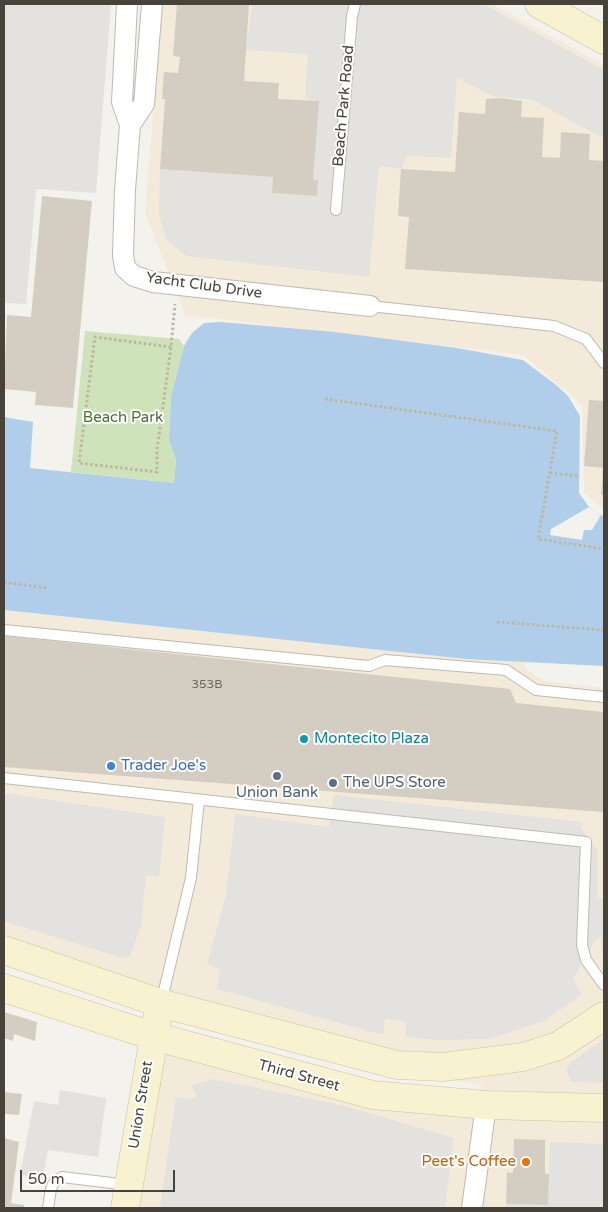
<!DOCTYPE html>
<style>
body{margin:0}
#map{position:relative;width:608px;height:1212px;overflow:hidden;background:#f4f2ec;font-family:"Varela Round",sans-serif}
canvas{display:block}
.frame{position:absolute;inset:0;border:5px solid #48433a;pointer-events:none}
.scale{position:absolute;left:20px;top:1170px;width:155px;height:22px;box-sizing:border-box;border:2px solid #48433a;border-top:0;padding-left:6px;font-size:15px;line-height:18px;white-space:nowrap;color:#48433a;-webkit-text-stroke:4px #fff;paint-order:stroke}
</style>
<div id="map">
<canvas width="608" height="1212"></canvas>
<div class="frame"></div>
<div class="scale">50 m</div>
</div>
<script>
const c = document.querySelector('canvas').getContext('2d');
c.lineJoin = 'round';
function fill(path, color) {
  c.fillStyle = color;
  c.fill(path, 'evenodd');
}
function toPath(rows) {
  const path = new Path2D();
  for (const r of rows) {
    path.moveTo(r[0], r[1]);
    for (let i = 2; i < r.length; i += 2) path.lineTo(r[i], r[i + 1]);
  }
  return path;
}
function trace(path, color, width, dash) {
  c.strokeStyle = color;
  c.lineWidth = width;
  c.lineCap = dash ? 'butt' : 'round';
  c.setLineDash(dash || []);
  c.stroke(path);
}
function label(font, color, halo, rows, align = 'center') {
  c.font = font + ' "Varela Round",sans-serif';
  c.lineWidth = 4;
  c.setLineDash([]);
  c.textBaseline = 'middle';
  c.strokeStyle = halo;
  c.fillStyle = color;
  for (const [text, x, y, turn = 0] of rows) {
    c.save();
    c.translate(x, y);
    c.rotate((+turn || 0) * Math.PI / 180);
    c.textAlign = isNaN(turn) ? turn : align;
    if (halo) c.strokeText(text, 0, 0);
    c.fillText(text, 0, 0);
    c.restore();
  }
}
const commercial = toPath([
 [162,4,492,4,604,65,604,509,584,493,582,405,523,355,185,315,145,213],
 [4,610,466,659,526,662,525,668,544,681,604,688,604,1208,130,1208,160,1044,481,1116,481,1084,360,1070,152,1011,4,966]
]);
const green = toPath([
 [85,331,179,339,184,346,171,396,169,440,176,460,174,483,71,472]
]);
const parking = toPath([
 [4,4,111,4,96,193,36,189,26,304,4,303],
 [252,4,483,4,604,70,604,132,601,137,533,100,493,96,457,78,451,158,407,156,401,169,379,166,369,277,187,256,167,241,159,215,160,169,273,177,272,193,317,196,318,180,313,180,318,101,305,98,308,54,246,50],
 [4,793,165,817,159,877,146,875,141,926,130,956,122,958,4,921],
 [334,795,582,822,581,828,598,852,597,898,604,898,604,955,602,955,601,938,597,938,573,979,582,994,546,1020,489,1039,438,1040,406,1037,406,1022,385,1019,383,1035,217,989,220,969,207,964,226,896,235,814,329,827],
 [604,1039,604,1083,572,1082,566,1071,571,1062],
 [213,1079,341,1105,454,1138,445,1208,160,1208,176,1097,193,1099,197,1096,191,1086],
 [60,1090,106,1098,98,1157,48,1150,43,1179,20,1175,34,1101,58,1105],
 [550,1142,604,1144,604,1208,505,1208,506,1204,548,1204]
]);
const water = toPath([
 [221,322,335,332,457,348,523,360,556,385,568,396,580,416,579,493,589,507,604,517,604,666,466,659,4,610,4,417,33,422,30,468,174,483,176,460,169,440,171,396,184,346,192,333,204,323]
]);
const pier = toPath([
 [589,507,601,515,592,530,584,530,582,540,550,535,551,529]
]);
const building = toPath([
 [177,4,249,4,244,81,279,83,278,99,319,101,313,180,318,180,317,196,272,193,273,177,160,169,165,99,162,99,164,72,178,73,180,57,173,56],
 [501,98,522,101,521,117,544,118,542,157,560,158,561,132,590,134,589,160,604,161,604,282,405,269,409,217,398,216,401,169,455,172,459,112,485,114,486,99],
 [42,196,92,201,73,408,35,405,36,392,4,389,7,315,31,317],
 [589,400,604,401,604,468,584,466],
 [603,468,604,468,604,495,601,495],
 [4,636,510,689,516,703,604,712,604,812,4,767],
 [4,1012,37,1022,35,1041,14,1034,13,1041,4,1038],
 [4,1092,22,1094,19,1115,4,1114],
 [4,1138,19,1142,11,1203,24,1205,24,1208,4,1208],
 [514,1139,545,1140,545,1174,549,1174,548,1205,506,1204,507,1172,513,1173]
]);
const path = toPath([
 [171,347,95,337,79,463,157,472,157,450,171,347,175,304],
 [325,399,557,431,538,539,604,549],
 [550,473,580,476],
 [4,582,47,588],
 [497,622,604,630]
]);
const lane = toPath([
 [336,210,352,16,355,4],
 [370,306,554,326,586,339,604,363],
 [4,630,369,666,385,660,506,670,536,690,604,697],
 [4,778,586,842,582,945,586,960,604,985],
 [161,1003,191,878,199,800],
 [48,1208,51,1189,54,1182,62,1177,128,1185]
]);
const street = toPath([
 [127,4,122,102,130,125,125,190,123,255,125,268,134,276,153,282,370,306],
 [130,125,144,104,152,4],
 [472,1208,486,1105]
]);
const secondary = toPath([
 [539,4,604,40],
 [4,950,160,1003,397,1065,443,1067,523,1057,558,1046,604,1016],
 [4,988,153,1036,373,1095,486,1105,604,1108],
 [125,1208,157,1019]
]);
const markers = [
 [304,739,5,"#0f9aa8"],
 [111,766,5,"#3f7fe0"],
 [277,776,5,"#5c6f8a"],
 [333,783,5,"#5c6f8a"],
 [526,1162,5,"#e8710a"]
];
const numberNames = [
 ["353B",207,685]
];
const streetNames = [
 ["Beach Park Road",344,106,-85],
 ["Yacht Club Drive",204,286,8],
 ["Third Street",299,1076,15],
 ["Union Street",141,1105,-81]
];
const parkNames = [
 ["Beach Park",123,418]
];
const cultureNames = [
 ["Montecito Plaza",314,739]
];
const shopNames = [
 ["Trader Joe's",121,766]
];
const serviceNames = [
 ["The UPS Store",343,783],
 ["Union Bank",277,793,"center"]
];
const foodNames = [
 ["Peet's Coffee",516,1162]
];
fill(commercial, '#f3eada');
fill(green, '#cee3b9');
fill(parking, '#e3e2df');
fill(water, '#b0cee9');
fill(pier, '#f4f2ec');
fill(building, '#d4cec2');
trace(lane, '#bfbaaf', 12);
trace(street, '#bfbaaf', 22);
trace(secondary, '#cbc39f', 29);
trace(path, '#bfb6a2', 3, [2.5, 2.5]);
trace(lane, '#fff', 10);
trace(street, '#fff', 20);
trace(secondary, '#f9f2d1', 28);
for (const [x, y, r, color] of markers) {
  const dot = new Path2D();
  dot.arc(x, y, r, 0, 2 * Math.PI);
  c.fillStyle = color;
  c.fill(dot);
  trace(dot, '#fff', 2);
}
label('12px', '#6b665c', null, numberNames);
label('15px', '#48433a', '#fff', streetNames);
label('15px', '#477333', '#fff', parkNames);
label('15px', '#0d838f', '#fff', cultureNames, 'left');
label('15px', '#366cbe', '#fff', shopNames, 'left');
label('15px', '#4e5e75', '#fff', serviceNames, 'left');
label('15px', '#c56008', '#fff', foodNames, 'right');
</script>
